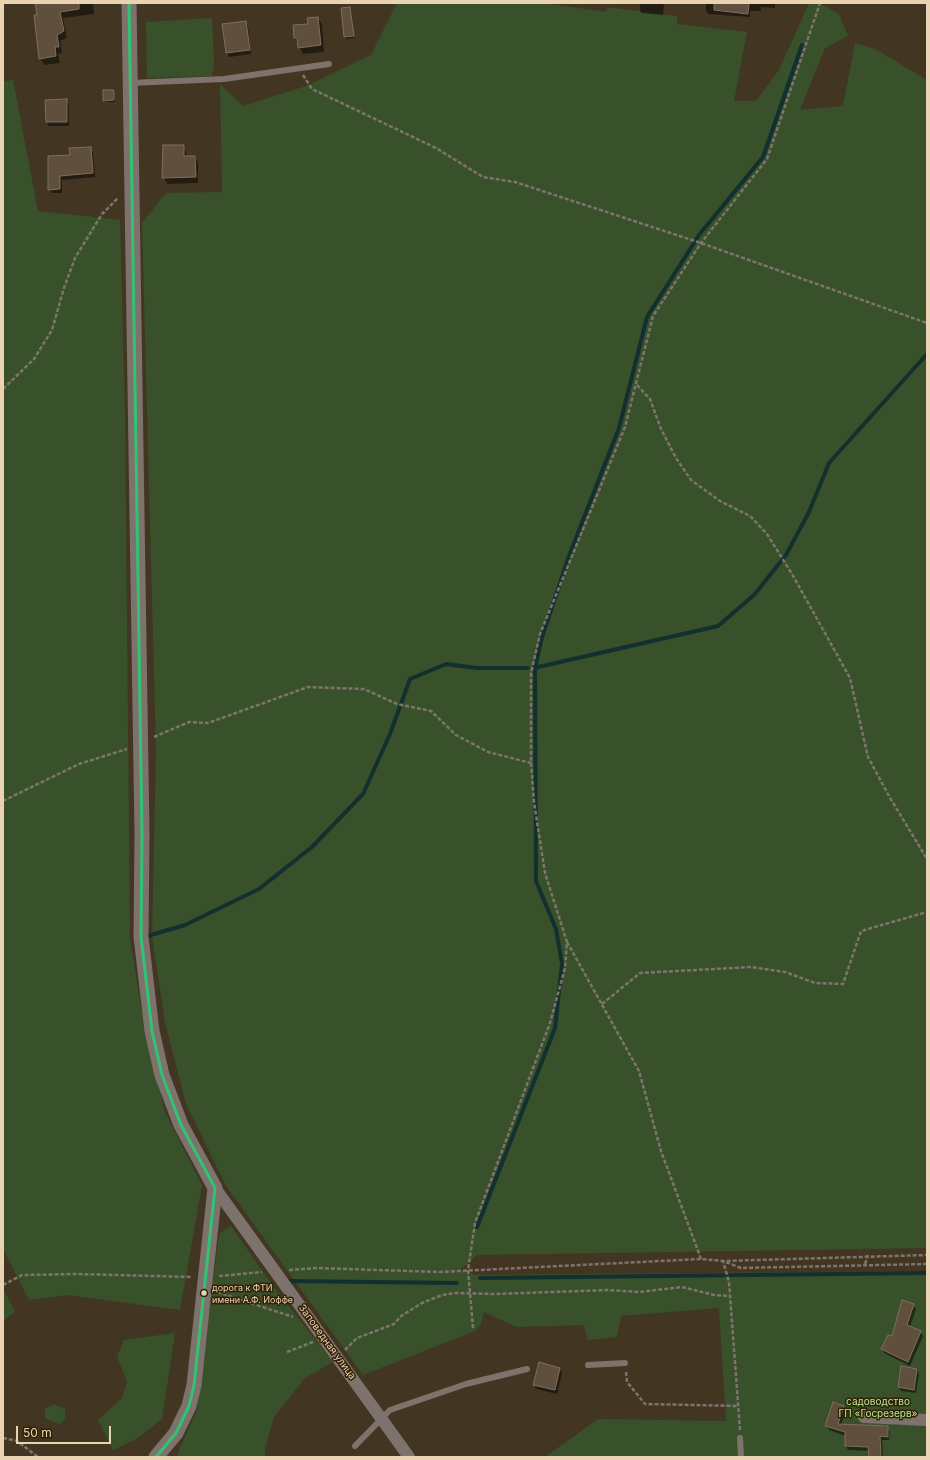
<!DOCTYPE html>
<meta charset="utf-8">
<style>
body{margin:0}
#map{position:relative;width:930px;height:1460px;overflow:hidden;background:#423623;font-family:Inter,sans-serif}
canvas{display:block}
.frame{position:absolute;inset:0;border:4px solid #e9d3b3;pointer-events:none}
.scale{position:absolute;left:16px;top:1426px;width:95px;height:18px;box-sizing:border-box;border:2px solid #e9d3b3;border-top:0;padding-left:5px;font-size:12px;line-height:14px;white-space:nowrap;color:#e9d3b3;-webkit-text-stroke:3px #322104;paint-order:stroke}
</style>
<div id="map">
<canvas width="930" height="1460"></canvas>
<div class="frame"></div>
<div class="scale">50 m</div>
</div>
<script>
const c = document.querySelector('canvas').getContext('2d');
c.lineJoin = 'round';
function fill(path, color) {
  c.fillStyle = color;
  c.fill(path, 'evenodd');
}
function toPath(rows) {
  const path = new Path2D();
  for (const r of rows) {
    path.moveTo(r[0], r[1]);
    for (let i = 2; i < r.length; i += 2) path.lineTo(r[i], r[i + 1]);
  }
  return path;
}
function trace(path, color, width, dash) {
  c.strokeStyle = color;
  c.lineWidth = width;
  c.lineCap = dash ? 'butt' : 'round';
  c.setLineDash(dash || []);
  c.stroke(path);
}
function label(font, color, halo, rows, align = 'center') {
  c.font = font + ' Inter,sans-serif';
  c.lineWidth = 3;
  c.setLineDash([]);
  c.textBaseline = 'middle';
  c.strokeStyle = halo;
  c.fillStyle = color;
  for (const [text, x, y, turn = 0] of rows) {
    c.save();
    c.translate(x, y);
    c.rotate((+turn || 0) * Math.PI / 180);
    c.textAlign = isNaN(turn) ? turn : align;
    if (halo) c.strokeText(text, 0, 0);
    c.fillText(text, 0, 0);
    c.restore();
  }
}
const green = toPath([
 [397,3,544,3,606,12,607,7,677,16,677,24,747,32,734,101,756,101,779,70,809,3,819,3,839,14,848,36,825,48,800,110,843,106,855,43,875,49,927,80,927,1248,477,1255,460,1270,475,1275,927,1271,927,1457,545,1457,598,1419,726,1421,719,1308,621,1316,617,1337,588,1340,584,1325,516,1327,484,1312,481,1324,475,1331,363,1375,226,1186,186,1104,165,1022,152,936,156,750,142,223,166,193,222,192,220,84,243,106,306,86,371,55],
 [212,18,214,62,212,76,147,78,146,22],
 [13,80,38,211,120,220,125,412,130,938,144,1026,165,1112,202,1185,180,1310,67,1295,29,1300,3,1249,3,82],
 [231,1226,273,1286,333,1362,305,1378,274,1417,265,1448,265,1457,176,1457,197,1410,219,1234],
 [3,1288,15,1312,3,1321],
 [175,1333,162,1419,136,1439,113,1450,98,1420,122,1398,127,1381,117,1357,124,1340],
 [54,1404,65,1409,65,1419,59,1424,45,1418,45,1409]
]);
const shadow = toPath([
 [36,3,93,3,94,14,63,18,67,38,60,41,62,53,58,54,60,63,44,65,40,58],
 [195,3,208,3,196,4],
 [640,3,664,3,663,15,641,13,640,10],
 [706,3,775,3,775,8,761,7,761,11,750,11,750,17,708,14,706,11],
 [342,8,350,8,351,9,354,38,346,39,345,37],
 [318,18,322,24,324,52,303,54,295,38],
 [245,22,248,26,251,54,229,57,227,53],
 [114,91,115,102,105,102,104,100],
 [66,100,69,104,69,126,49,126,47,122],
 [183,146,186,152,187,157,195,157,198,163,198,183,167,184,164,177],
 [90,148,93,152,95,177,62,180,62,193,52,193,49,189,71,156],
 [913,1305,916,1309,910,1327,920,1332,923,1336,910,1366,884,1353,882,1349,892,1338],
 [560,1369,562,1373,557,1394,536,1389,534,1384],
 [917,1370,919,1374,916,1393,901,1391,899,1387],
 [844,1406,846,1411,841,1425,887,1427,890,1432,889,1440,882,1440,883,1457,870,1457,869,1451,848,1450,846,1446,846,1436,829,1430,826,1425]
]);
const stream = toPath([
 [534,668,718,626,754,595,786,555,809,512,829,463,927,354],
 [144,937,185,925,259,889,312,847,363,794,390,734,410,679,446,664,477,668,528,668],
 [477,1227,555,1028,562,964,556,929,536,881,535,668,542,637,569,556,619,428,647,317,699,235,763,157,802,45],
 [480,1278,927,1273],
 [287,1281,457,1283]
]);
const building = toPath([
 [35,3,79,3,79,9,60,12,64,31,57,35,59,47,55,47,56,56,39,59,34,15,37,15,35,3],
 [714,3,749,3,748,14,714,10,714,3],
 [350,7,354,36,344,37,341,8,350,7],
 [318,17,321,45,298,48,297,38,294,38,293,25,308,24,307,18,318,17],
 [246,21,250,50,226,53,222,24,246,21],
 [103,90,114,90,114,100,103,101,103,90],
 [67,99,67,122,46,122,45,100,67,99],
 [163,145,184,145,184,156,195,156,196,177,162,178,163,145],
 [91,147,93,173,60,176,60,189,48,190,48,156,70,155,69,148,91,147],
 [902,1300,914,1304,907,1325,921,1331,908,1362,881,1349,888,1335,892,1336,902,1300],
 [539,1362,560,1368,555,1390,533,1385,539,1362],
 [901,1366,917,1369,914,1390,898,1387,901,1366],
 [833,1402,844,1406,838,1424,888,1426,888,1437,880,1436,881,1457,869,1457,868,1447,845,1446,845,1432,825,1426,833,1402]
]);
const path = toPath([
 [303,75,312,89,436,148,483,177,515,182,698,242,927,323],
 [637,385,650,399,661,429,676,458,691,480,720,501,750,516,767,534,792,574,850,678,868,757,889,796,927,859],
 [3,389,34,359,52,330,64,288,75,258,102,214,118,198],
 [154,737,189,722,208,723,308,687,364,689,397,704,431,711,456,735,488,752,531,763],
 [3,801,79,764,127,749],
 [567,942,639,1071,661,1151,701,1259],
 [602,1004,640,973,751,967,785,972,815,983,843,984,861,931,927,912],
 [865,1264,868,1255],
 [289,1270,317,1268,439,1272,701,1259,723,1261,741,1268,927,1264],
 [219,1276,262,1272],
 [3,1285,22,1275,77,1274,192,1277],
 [217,1292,293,1317],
 [473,1328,468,1270,475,1223,550,1023,565,968,567,942,545,873,534,802,531,763,531,673,540,634,625,427,653,316,701,243,767,159,820,3],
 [345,1350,357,1338,394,1324,401,1316,422,1303,442,1295,456,1293,495,1294,607,1290,640,1292,682,1287,714,1295,730,1296],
 [287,1352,313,1342],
 [626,1372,627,1382,645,1404,738,1406],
 [740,1430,729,1282,723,1261,927,1255],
 [3,1438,17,1441,38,1457]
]);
const service = toPath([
 [130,83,224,79,329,64],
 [588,1365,625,1363],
 [740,1438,741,1457],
 [355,1446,390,1410,466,1384,527,1369]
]);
const minor = toPath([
 [215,1188,409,1457],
 [864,1417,927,1420]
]);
const tertiary = toPath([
 [129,3,142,834,141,937,152,1031,162,1075,181,1125,215,1188,194,1385,189,1406,176,1433,156,1457]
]);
const bus1 = toPath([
 [129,3,142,834,141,937,152,1031,162,1075,181,1125,215,1188],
 [156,1457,176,1433,189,1406,194,1385,215,1188]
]);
const markers = [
 [204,1293,3.5,"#e9d3b3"]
];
const busNames = [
 ["дорога к ФТИ",212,1288],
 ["имени А.Ф. Иоффе",212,1300]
];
const streetNames = [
 ["Заповедная улица",327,1342,54]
];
const parkNames = [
 ["садоводство",878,1402],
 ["ГП «Госрезерв»",878,1414]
];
fill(green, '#38512a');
fill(shadow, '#0007');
trace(stream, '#11302f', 4);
fill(building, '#604f3c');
trace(building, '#7f6e5c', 1);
trace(path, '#7f746d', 2.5, [4, 2]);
trace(service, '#7e726d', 6);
trace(minor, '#7e726d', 12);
trace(tertiary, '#7e726d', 15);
trace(bus1, '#32c273', 3);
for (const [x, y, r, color] of markers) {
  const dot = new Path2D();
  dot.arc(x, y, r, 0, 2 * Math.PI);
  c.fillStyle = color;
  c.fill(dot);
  trace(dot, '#322104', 1.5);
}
label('9px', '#e9d3b3', '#322104', busNames, 'left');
label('10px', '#e9d3b3', '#322104', streetNames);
label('10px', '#b0ed98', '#322104', parkNames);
</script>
